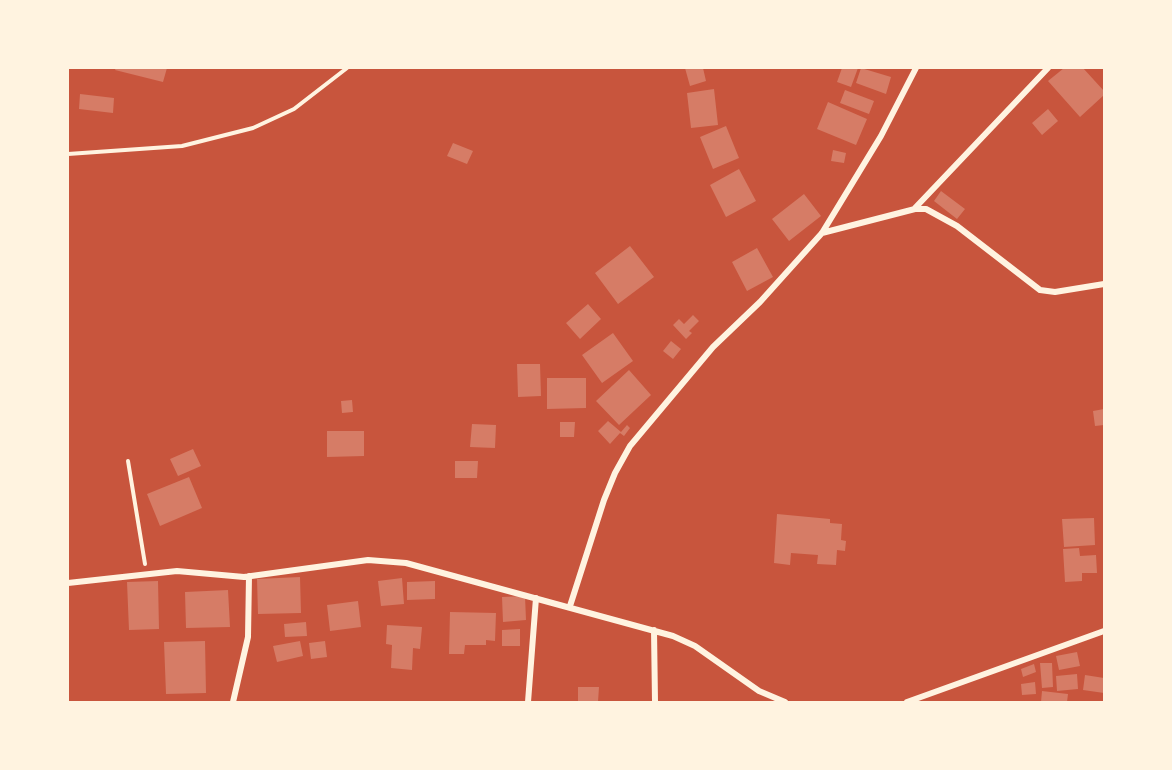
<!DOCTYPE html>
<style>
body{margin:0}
#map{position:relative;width:1172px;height:770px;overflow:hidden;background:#c8553d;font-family:"Zilla Slab",serif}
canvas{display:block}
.frame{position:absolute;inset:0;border:69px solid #fff3e0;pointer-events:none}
</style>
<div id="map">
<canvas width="1172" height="770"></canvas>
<div class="frame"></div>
</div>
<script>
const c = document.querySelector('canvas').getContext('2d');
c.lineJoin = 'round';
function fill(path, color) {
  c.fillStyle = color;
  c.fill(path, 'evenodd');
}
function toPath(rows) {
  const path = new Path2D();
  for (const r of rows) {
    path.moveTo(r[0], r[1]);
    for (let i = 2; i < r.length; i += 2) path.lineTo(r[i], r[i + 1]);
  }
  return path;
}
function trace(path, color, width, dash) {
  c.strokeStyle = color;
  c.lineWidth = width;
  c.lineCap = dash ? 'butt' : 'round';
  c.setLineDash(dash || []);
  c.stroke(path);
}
const building = toPath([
 [116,68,167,68,163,82,115,70],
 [685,68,703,68,706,81,690,86],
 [842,68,858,68,851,87,837,82],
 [861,68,891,77,886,94,856,83],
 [1064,68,1083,68,1104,91,1104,95,1080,117,1048,81],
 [714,89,718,125,691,128,687,93],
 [845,90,874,101,869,114,840,103],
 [80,94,114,98,113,113,79,109],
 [828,102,867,119,856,145,817,129],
 [1048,109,1058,121,1042,135,1032,123],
 [726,126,739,158,713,169,700,137],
 [453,143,473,151,467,164,447,156],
 [833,150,846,153,844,163,831,161],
 [739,169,756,201,726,217,710,185],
 [941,191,965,209,957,219,934,201],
 [804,194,821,216,789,241,772,219],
 [630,246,654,277,618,304,595,273],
 [757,248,773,277,747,291,732,262],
 [588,304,601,319,580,339,566,323],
 [693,315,699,321,689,331,692,333,686,339,673,325,679,319,684,324],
 [613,333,633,361,602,383,582,355],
 [671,341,681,349,673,359,663,351],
 [517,364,540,364,541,396,518,397],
 [629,370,651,395,619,425,596,401],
 [547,378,586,378,586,408,547,409],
 [352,400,353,412,342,413,341,401],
 [1104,409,1104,425,1095,426,1093,411],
 [608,421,621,432,627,425,630,428,624,436,620,433,610,444,598,431],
 [560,422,575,422,574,437,560,437],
 [472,424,496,425,495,448,470,447],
 [327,431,364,431,364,456,327,457],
 [193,449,201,466,178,476,170,459],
 [455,461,478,461,477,478,455,478],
 [189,477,202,508,160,526,147,494],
 [777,514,830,519,830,523,842,524,841,540,846,541,845,551,837,550,836,565,817,564,818,555,791,553,790,565,774,563],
 [1094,518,1095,545,1064,547,1062,519],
 [1079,548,1080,556,1096,555,1097,573,1082,573,1082,581,1065,582,1063,549],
 [300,577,301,613,258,614,257,579],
 [402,578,404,604,381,606,378,581],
 [158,581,159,629,129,630,127,582],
 [435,581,435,599,407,600,407,582],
 [228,590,230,627,186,628,185,592],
 [525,596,526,620,503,622,502,597],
 [358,601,361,627,330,631,327,605],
 [450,612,496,613,495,641,486,640,486,645,465,645,464,654,449,654],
 [306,622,307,636,285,637,284,624],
 [387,625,422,627,420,649,413,648,412,670,391,668,392,645,386,644],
 [520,629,520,646,502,646,502,630],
 [205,641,206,693,166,694,164,642],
 [300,641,303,656,277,662,273,646],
 [325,641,327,657,311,659,309,643],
 [1077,652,1080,666,1059,670,1056,656],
 [1040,663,1052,663,1053,687,1042,688],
 [1034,664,1036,672,1023,677,1021,669],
 [1077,674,1078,689,1057,691,1056,676],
 [1085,675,1104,678,1104,693,1083,690],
 [1035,682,1036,694,1022,695,1021,684],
 [578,687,599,687,598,702,578,702],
 [1042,691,1068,694,1067,702,1041,702]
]);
const path = toPath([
 [68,154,182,146,253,128,294,109,347,68],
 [128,461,145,564]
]);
const minor = toPath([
 [915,208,1048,68],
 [822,233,915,209,926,209,957,226,1040,290,1055,292,1104,284],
 [68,583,177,571,244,577,368,560,406,563,673,636,695,646,759,691,785,702],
 [570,606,604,500,615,473,630,446,713,347,760,302,822,233,881,136,916,68],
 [654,630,655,702],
 [233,702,248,637,249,576],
 [528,702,536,598],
 [907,702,1104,631]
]);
fill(building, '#d67c66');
trace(path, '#fff3e0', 4);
trace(minor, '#fff3e0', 6);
</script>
